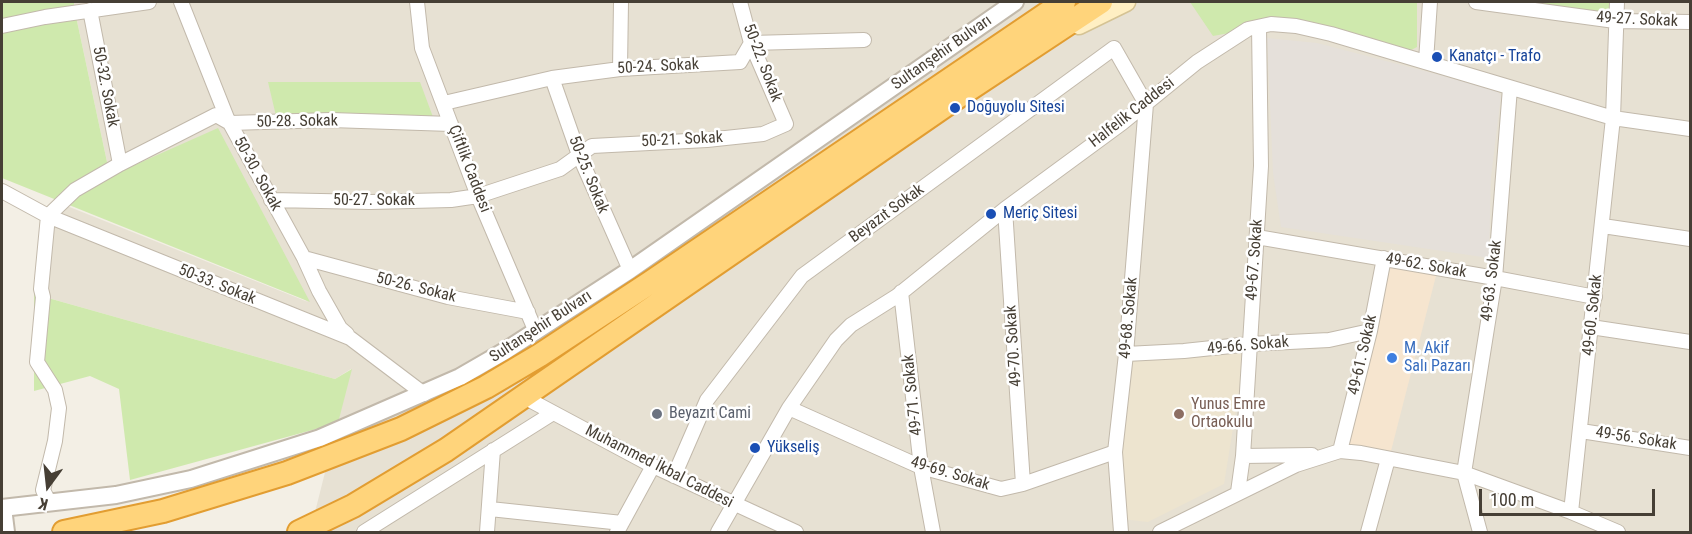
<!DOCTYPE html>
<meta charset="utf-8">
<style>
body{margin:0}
#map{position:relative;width:1692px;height:534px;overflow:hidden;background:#f3efe5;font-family:"Roboto Condensed",sans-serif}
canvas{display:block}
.frame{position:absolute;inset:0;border:3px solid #463f35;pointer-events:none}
.north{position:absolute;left:18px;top:456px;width:60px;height:60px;-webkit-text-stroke:4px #fff;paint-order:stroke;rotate:195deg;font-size:16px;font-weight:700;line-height:24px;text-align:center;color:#463f35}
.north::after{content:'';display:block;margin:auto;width:21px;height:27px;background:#463f35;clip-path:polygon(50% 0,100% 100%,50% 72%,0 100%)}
.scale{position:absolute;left:1479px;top:489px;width:176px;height:27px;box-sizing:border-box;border:3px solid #463f35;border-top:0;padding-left:8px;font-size:18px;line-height:21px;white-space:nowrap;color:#463f35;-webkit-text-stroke:4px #fff;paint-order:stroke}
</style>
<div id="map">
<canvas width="1692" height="534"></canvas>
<div class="frame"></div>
<div class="north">K</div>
<div class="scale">100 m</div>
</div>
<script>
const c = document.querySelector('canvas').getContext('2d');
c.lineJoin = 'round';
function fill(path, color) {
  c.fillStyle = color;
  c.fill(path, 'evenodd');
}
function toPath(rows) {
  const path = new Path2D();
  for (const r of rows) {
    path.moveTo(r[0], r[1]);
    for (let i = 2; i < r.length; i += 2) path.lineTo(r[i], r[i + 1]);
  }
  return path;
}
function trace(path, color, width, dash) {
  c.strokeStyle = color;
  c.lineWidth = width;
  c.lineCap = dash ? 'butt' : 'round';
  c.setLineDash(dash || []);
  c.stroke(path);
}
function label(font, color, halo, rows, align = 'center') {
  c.font = font + ' "Roboto Condensed",sans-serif';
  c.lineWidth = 5;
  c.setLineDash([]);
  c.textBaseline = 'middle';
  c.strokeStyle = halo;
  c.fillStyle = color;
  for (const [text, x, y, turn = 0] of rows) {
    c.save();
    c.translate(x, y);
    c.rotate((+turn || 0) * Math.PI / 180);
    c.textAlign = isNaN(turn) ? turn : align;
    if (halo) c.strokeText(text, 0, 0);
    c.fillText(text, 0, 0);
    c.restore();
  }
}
const residential = toPath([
 [74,2,1690,2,1690,532,310,532,351,369,335,379,34,294,41,214,67,206,308,302,110,176,74,7]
]);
const commercial = toPath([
 [1391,265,1437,272,1391,451,1348,444]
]);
const industrial = toPath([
 [1267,38,1317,43,1497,90,1501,96,1491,177,1489,258,1281,227,1273,173]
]);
const education = toPath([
 [1245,353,1224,484,1148,522,1122,519,1115,466,1128,361]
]);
const green = toPath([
 [2,2,74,2,74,7,110,176,218,128,310,302,2,178],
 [1190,2,1417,2,1417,47,1409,51,1299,19,1272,21,1235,32,1213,36],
 [1520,2,1611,2,1611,14],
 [268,82,420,82,433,117,276,116],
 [34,294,335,379,352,369,338,423,130,480,119,389,90,376,34,391]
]);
const minor = toPath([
 [181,2,227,118,304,258,319,291,340,328,347,334],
 [417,2,422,48,478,196,536,332],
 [1476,2,1615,21,1690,22],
 [90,10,120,164],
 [2,26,45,17,149,2],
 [1426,61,1430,2],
 [620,69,621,2],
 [552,78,579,155,630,270],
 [444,103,552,78,620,69,740,62,751,43,864,40],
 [2,191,48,216,350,338,424,394],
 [271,200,370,202,451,200,478,196,560,169,592,146,707,140,763,134,786,124,751,43,740,2],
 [1005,209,1023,484],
 [1603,226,1690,239],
 [1257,237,1495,278,1595,297],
 [304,258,448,297,528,312],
 [901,292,921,467,933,532],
 [1591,327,1690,342],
 [1126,354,1184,351,1250,344,1329,340,1370,331],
 [524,397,653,466,796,532],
 [789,408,921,467,1001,489,1023,484,1115,452],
 [1581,431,1690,448],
 [1340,451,1370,331,1384,258],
 [1243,456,1312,455],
 [674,476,707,400,802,276,1114,48,1146,104,1126,354,1115,452,1121,532],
 [1238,492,1243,456,1261,166,1259,27],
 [49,502,43,490,55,441,59,408,55,390,37,362,43,297,41,289,48,216,75,190,120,164,216,115,230,123,331,120,451,124],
 [490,509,622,523],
 [1571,512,1613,118,1617,2],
 [364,532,553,413],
 [487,532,493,450],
 [617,532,653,466],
 [718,532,789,408,836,340,851,325,897,296,1005,209,1122,123,1197,62,1248,29,1271,24,1296,26,1331,34,1613,118,1690,129],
 [1160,532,1296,465,1340,451,1361,453,1464,473,1571,512,1618,532],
 [1368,532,1388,459],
 [1480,532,1464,473,1495,278,1510,88]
]);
const tertiary = toPath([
 [2,508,116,495,191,479,320,438,460,377,505,351,630,270,1015,2],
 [3,508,6,532]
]);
const secondary = toPath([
 [1079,25,1126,2]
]);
const trunk = toPath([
 [64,532,163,511,287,473,401,429,486,387,540,355,651,282,1064,2],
 [299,532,353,506,446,450,965,92,1101,2]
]);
const markers = [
 [1437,57,6,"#1a4fb4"],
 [955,108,6,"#1a4fb4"],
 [991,214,6,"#1a4fb4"],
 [1392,358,6,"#3f7fe0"],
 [657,414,6,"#6b7280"],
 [1179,414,6,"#8d6e63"],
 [755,448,6,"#1a4fb4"]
];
const streetNames = [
 ["49-27. Sokak",1637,20,3],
 ["Sultanşehir Bulvarı",942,53,-35],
 ["50-22. Sokak",762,63,69],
 ["50-24. Sokak",658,67,-3],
 ["50-32. Sokak",105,87,79],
 ["Halfelik Caddesi",1132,113,-38],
 ["50-28. Sokak",297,122,-1],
 ["50-21. Sokak",682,140,-3],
 ["Çiftlik Caddesi",469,169,69],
 ["50-30. Sokak",257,174,61],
 ["50-25. Sokak",588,175,68],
 ["50-27. Sokak",374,201],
 ["Beyazıt Sokak",887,214,-36],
 ["49-67. Sokak",1255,260,-86],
 ["49-62. Sokak",1426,266,10],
 ["49-63. Sokak",1492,281,-83],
 ["50-33. Sokak",217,285,22],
 ["50-26. Sokak",416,288,14],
 ["49-60. Sokak",1593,315,-84],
 ["49-68. Sokak",1129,318,-85],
 ["Sultanşehir Bulvarı",541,327,-33],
 ["49-70. Sokak",1014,346,-94],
 ["49-66. Sokak",1248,346,-5],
 ["49-61. Sokak",1363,355,-77],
 ["49-71. Sokak",913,395,-96],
 ["49-56. Sokak",1636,439,9],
 ["Muhammed İkbal Caddesi",659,467,27],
 ["49-69. Sokak",950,474,17]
];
const transitNames = [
 ["Kanatçı - Trafo",1449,57],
 ["Doğuyolu Sitesi",967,108],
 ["Meriç Sitesi",1003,214],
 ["Yükseliş",767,448]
];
const shopNames = [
 ["M. Akif",1404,349],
 ["Salı Pazarı",1404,367]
];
const educationNames = [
 ["Yunus Emre",1191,405],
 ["Ortaokulu",1191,423]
];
const worshipNames = [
 ["Beyazıt Cami",669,414]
];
fill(residential, '#e7e1d3');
fill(commercial, '#f6e5cf');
fill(industrial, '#e5e0da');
fill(education, '#ede4cf');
fill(green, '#cfe9ad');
trace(minor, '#c2b9ab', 16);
trace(tertiary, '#c2b9ab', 20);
trace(secondary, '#d5c394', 21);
trace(trunk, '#e29d31', 26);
trace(minor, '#fff', 14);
trace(tertiary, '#fff', 16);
trace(secondary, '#ffefc3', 18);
trace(trunk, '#ffd47b', 22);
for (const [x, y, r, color] of markers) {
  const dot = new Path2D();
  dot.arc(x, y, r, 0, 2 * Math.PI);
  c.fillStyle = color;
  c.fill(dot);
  trace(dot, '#fff', 2);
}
label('16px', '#463f35', '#fff', streetNames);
label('16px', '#164399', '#fff', transitNames, 'left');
label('16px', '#366cbe', '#fff', shopNames, 'left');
label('16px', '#785e54', '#fff', educationNames, 'left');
label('16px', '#5b616d', '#fff', worshipNames, 'left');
</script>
